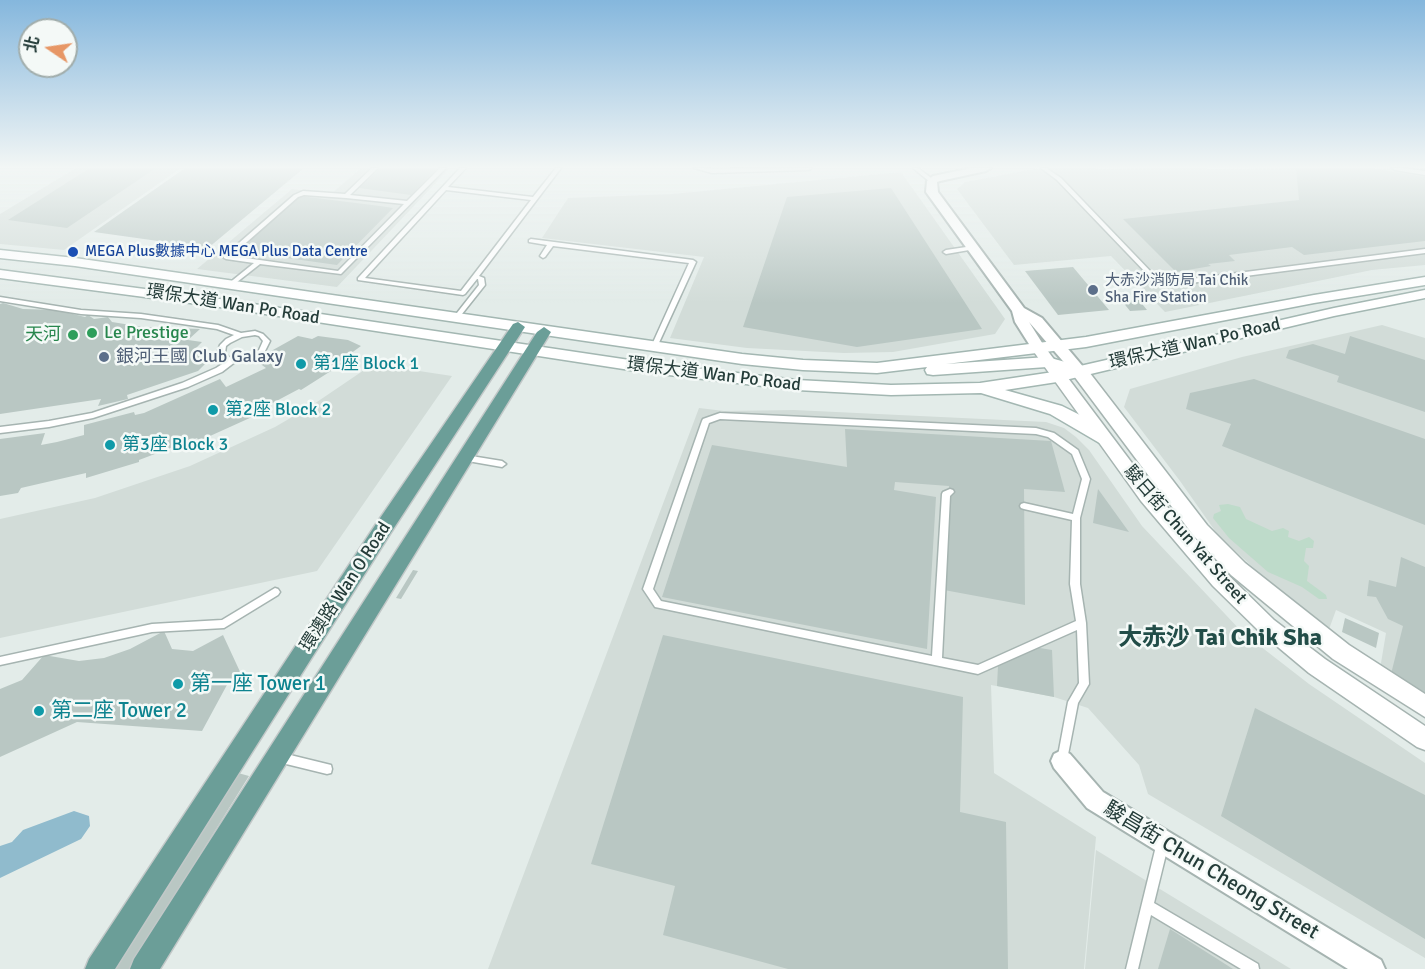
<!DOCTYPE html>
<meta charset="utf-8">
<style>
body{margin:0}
#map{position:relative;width:1425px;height:969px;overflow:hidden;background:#e3ece9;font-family:Signika,"Noto Sans TC",sans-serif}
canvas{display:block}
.north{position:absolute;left:18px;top:18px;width:60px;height:60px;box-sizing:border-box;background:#f4f9f7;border:2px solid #a1adab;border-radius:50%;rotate:283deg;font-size:16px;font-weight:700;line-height:24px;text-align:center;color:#243c39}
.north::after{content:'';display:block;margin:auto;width:21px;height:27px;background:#e79766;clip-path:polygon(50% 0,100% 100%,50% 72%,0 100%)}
</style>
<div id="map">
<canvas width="1425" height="969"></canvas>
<div class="north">北</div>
</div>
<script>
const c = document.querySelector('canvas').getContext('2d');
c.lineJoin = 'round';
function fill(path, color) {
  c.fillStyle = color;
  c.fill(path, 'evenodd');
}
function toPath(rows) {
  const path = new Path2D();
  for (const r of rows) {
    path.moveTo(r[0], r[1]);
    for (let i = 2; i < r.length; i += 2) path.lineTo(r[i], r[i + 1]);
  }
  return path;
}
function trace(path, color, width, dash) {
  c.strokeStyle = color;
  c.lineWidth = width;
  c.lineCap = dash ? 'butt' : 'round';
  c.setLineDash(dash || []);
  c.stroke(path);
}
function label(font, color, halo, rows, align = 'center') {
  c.font = font + ' Signika,"Noto Sans TC",sans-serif';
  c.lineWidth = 5;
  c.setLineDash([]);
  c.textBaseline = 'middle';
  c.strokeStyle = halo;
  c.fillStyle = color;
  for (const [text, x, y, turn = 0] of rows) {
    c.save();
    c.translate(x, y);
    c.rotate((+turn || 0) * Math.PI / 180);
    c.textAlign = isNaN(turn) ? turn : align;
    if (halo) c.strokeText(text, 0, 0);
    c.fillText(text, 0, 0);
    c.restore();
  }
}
const built = toPath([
 [76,168,181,168,64,250,0,244,0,214],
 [361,168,450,168,337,287,197,269,292,189,331,194],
 [1040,168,1425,169,1425,265,1372,270,1165,312,1111,256,1014,265,957,189,965,182],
 [901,172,1005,319,995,334,893,352,844,353,747,348,670,338,704,257,542,238,568,198,672,194],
 [1382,325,1425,338,1425,699,1380,669,1386,633,1336,610,1328,632,1271,584,1218,535,1180,481,1124,407,1130,389,1242,357],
 [373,364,452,376,317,571,0,638,0,519,95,498,190,466,275,427,311,406],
 [699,408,724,411,794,410,1046,422,1064,428,1076,437,1089,450,1142,526,1242,632,1309,684,1425,763,1425,958,1148,794,1139,765,1088,708,1054,697,991,685,994,773,1096,837,1084,969,488,969],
 [1096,850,1291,969,1085,969]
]);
const green = toPath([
 [1228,504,1240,507,1246,519,1272,531,1283,528,1289,531,1288,537,1299,541,1309,537,1314,541,1313,548,1306,548,1304,561,1309,566,1307,581,1326,595,1327,599,1319,599,1302,587,1268,572,1229,538,1213,518,1214,514,1221,511,1219,505]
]);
const water = toPath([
 [74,811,89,816,90,826,81,839,0,878,0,846,12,842,23,830]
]);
const building = toPath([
 [90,168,156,168,67,228,8,220],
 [185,168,304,168,208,248,94,232],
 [381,168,437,168,411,195,359,188],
 [1296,168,1370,168,1425,177,1425,241,1304,255,1292,247,1229,255,1235,261,1208,264,1211,266,1176,272,1123,219,1299,200],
 [891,188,982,329,857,347,743,327,787,197],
 [300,196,380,206,393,208,337,265,237,251],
 [1073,267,1109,310,1058,315,1025,271],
 [1139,300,1147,310,1130,311,1122,301],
 [3,303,23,309,57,310,85,317,88,315,94,319,108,317,112,322,143,327,200,329,188,340,202,342,193,351,206,355,208,361,198,371,127,395,128,399,98,406,101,399,0,414,0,304],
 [298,336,312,339,318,336,348,340,361,346,339,362,342,364,301,390,299,389,250,415,252,417,199,441,197,438,139,460,139,462,86,478,86,473,21,488,18,493,0,496,0,439,45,433,41,445,57,442,84,435,84,425,134,412,135,415,144,413,220,379,226,387,266,368,255,360],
 [1350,336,1425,360,1425,412,1337,382,1339,376,1286,358,1289,350,1313,344,1345,354],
 [1254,379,1425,439,1425,525,1222,446,1231,424,1186,409,1190,393],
 [845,429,1051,441,1065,492,1024,489,1025,605,944,590,949,486,895,482,894,490,936,497,927,649,662,597,712,445,847,467],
 [1098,489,1129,532,1093,523],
 [1401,557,1425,567,1425,696,1391,674,1403,626,1388,619,1376,597,1367,596,1369,580,1396,587],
 [413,570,418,571,401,599,396,598],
 [1345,618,1379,633,1376,648,1342,632],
 [164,631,172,649,193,651,223,635,242,676,228,683,202,731,77,722,0,757,0,689,22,680,44,655,79,661,104,658,130,649],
 [663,635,963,697,960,812,1006,822,1008,969,788,969,663,935,675,886,591,864],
 [1034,647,1052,650,1054,697,997,686,998,666],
 [1255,708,1425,795,1425,939,1221,816],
 [216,767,249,776,129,969,85,969],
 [1170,929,1233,969,1158,969]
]);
const service = toPath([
 [372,168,378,168,350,195,407,201,440,168,446,168,341,274,260,264,232,286,228,286,228,284,254,263,226,259,224,258,224,256,294,195,303,191,345,194,372,168],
 [304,195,346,198,404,204,338,271,231,256,298,197,304,195],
 [460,168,466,168,448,187,533,197,556,168,561,168,479,276,484,278,485,285,458,319,454,319,453,318,479,285,478,279,477,279,465,294,463,295,358,280,358,278,460,168],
 [446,190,531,200,461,291,365,278,446,190],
 [694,168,703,168,712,169,812,168,809,170,712,173,694,168],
 [913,168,918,168,935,181,930,182,913,168],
 [1041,168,1046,168,1061,178,1154,275,1165,280,1175,281,1425,249,1425,253,1175,285,1164,284,1150,277,1057,180,1041,168],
 [1392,168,1402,168,1425,171,1425,175,1395,170,1392,168],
 [531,239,693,260,696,262,657,347,654,349,651,347,689,263,553,246,545,257,543,258,540,256,547,245,529,242,529,240,531,239],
 [973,246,975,247,975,249,946,254,943,252,946,250,973,246],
 [0,297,81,310,141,314,218,325,241,333,255,331,263,334,270,341,264,353,258,357,235,362,222,372,188,387,93,418,49,427,0,433,0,427,49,421,92,413,182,383,216,368,227,361,217,353,220,345,226,339,234,335,217,329,141,318,81,314,0,301,0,297],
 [255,335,259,336,263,341,259,350,254,353,233,358,229,357,225,353,226,346,230,343,242,337,255,335],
 [720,413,1036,428,1054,433,1078,450,1090,479,1080,518,1080,584,1086,623,1089,684,1078,703,1066,765,1062,766,1058,765,1057,761,1068,702,1079,683,1077,630,978,674,655,607,643,589,702,421,703,419,720,413],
 [720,419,1036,434,1048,437,1072,454,1082,479,1073,514,1024,503,1021,504,1020,506,1021,508,1024,509,1072,520,1070,584,1076,621,978,665,942,658,950,496,954,492,953,490,950,489,943,492,942,494,932,656,661,601,653,589,709,423,720,419],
 [465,455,502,461,506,464,502,467,462,460,461,458,465,455],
 [275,588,278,589,280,592,278,595,224,628,152,632,0,665,0,657,152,624,222,620,275,588],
 [278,752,327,764,331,765,332,769,331,773,327,774,278,762,274,761,273,757,274,753,278,752],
 [1163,836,1167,838,1169,842,1154,903,1258,964,1259,969,1241,969,1151,915,1138,969,1126,969,1157,842,1159,838,1163,836]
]);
const minor = toPath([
 [972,168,991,168,986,171,940,181,937,182,938,192,1024,308,1042,318,1085,369,1087,372,1085,375,1075,375,1029,322,1046,349,1039,353,1034,352,1015,322,1012,311,926,192,927,181,933,176,972,168],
 [1062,750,1070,754,1103,792,1381,960,1385,969,1348,969,1087,808,1054,768,1051,761,1054,754,1062,750]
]);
const tertiary = toPath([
 [1039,344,1044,346,1153,491,1227,574,1274,620,1325,659,1425,726,1425,750,1417,747,1309,673,1260,632,1213,586,1141,501,1034,352,1031,349,1034,346,1039,344],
 [1080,367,1086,368,1207,525,1245,563,1349,645,1425,694,1425,717,1333,659,1231,575,1193,535,1074,376,1072,372,1080,367]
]);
const secondary = toPath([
 [0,250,75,258,742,354,803,360,877,363,1086,337,1314,295,1425,277,1425,285,1314,303,1086,347,946,364,1047,357,1080,366,1334,308,1425,290,1425,298,1334,316,1057,382,1005,390,1062,406,1084,417,1109,435,1112,439,1109,443,1103,445,1050,414,981,393,891,395,797,390,643,372,213,306,0,278,0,270,213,298,643,362,797,380,891,385,980,383,1060,371,1047,367,933,375,927,374,925,370,927,367,877,373,803,370,742,364,75,266,0,258,0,250]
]);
const primary = toPath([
 [518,322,525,327,390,534,115,969,85,969,89,959,376,524,513,324,518,322],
 [544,327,551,332,160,969,130,969,134,959,537,332,544,327]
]);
const markers = [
 [73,252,6,"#1a4fb4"],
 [1093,290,6,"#5c6f8a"],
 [92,333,6,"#2e9e5b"],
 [73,335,6,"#2e9e5b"],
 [104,357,6,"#5c6f8a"],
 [301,364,6,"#0f9aa8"],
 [213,410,6,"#0f9aa8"],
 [110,445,6,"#0f9aa8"],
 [178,684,6,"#0f9aa8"],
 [39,711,6,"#0f9aa8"]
];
const farTransitnames = [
 ["MEGA Plus數據中心 MEGA Plus Data Centre",85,252]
];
const farServicenames = [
 ["大赤沙消防局 Tai Chik",1105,281],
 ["Sha Fire Station",1105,298]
];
const streetNames = [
 ["環保大道 Wan Po Road",233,305,9],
 ["環保大道 Wan Po Road",1195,344,-13],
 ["環保大道 Wan Po Road",714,375,7],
 ["駿日街 Chun Yat Street",1185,535,49],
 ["環澳路 Wan O Road",346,587,-57]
];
const leisureNames = [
 ["Le Prestige",104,333],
 ["天河",61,335,"right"]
];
const serviceNames = [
 ["銀河王國 Club Galaxy",116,357]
];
const cultureNames = [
 ["第1座 Block 1",313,364],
 ["第2座 Block 2",225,410],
 ["第3座 Block 3",122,445]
];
const nearCulturenames = [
 ["第一座 Tower 1",190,684],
 ["第二座 Tower 2",51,711]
];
const nearStreetnames = [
 ["駿昌街 Chun Cheong Street",1211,871,31]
];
const districtNames = [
 ["大赤沙 Tai Chik Sha",1220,639]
];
fill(built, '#d2dcd8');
fill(green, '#bedbca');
fill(water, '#90bbcd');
fill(building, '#b9c7c3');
trace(service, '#a6b4b1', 3);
trace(minor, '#a6b4b1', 4);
trace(tertiary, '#a6b4b1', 3);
trace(secondary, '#a3b7b2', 3);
trace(primary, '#c2c8c8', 3);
fill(service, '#fff');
fill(minor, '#fff');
fill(tertiary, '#fff');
fill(secondary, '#fff');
fill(primary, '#6b9e98');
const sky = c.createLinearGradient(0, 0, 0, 303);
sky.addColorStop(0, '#85b7dd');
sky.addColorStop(0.55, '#f2f6f5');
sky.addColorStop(1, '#f2f6f500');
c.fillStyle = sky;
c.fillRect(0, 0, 1425, 303);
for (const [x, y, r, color] of markers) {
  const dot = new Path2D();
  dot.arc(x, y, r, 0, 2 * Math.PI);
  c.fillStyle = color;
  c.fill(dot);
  trace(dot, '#f4f9f7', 2);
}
label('15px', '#164399', '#f4f9f7', farTransitnames, 'left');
label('15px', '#4e5e75', '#f4f9f7', farServicenames, 'left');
label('18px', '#243c39', '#f4f9f7', streetNames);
label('18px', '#27864d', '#f4f9f7', leisureNames, 'left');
label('18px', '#4e5e75', '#f4f9f7', serviceNames, 'left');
label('18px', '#0d838f', '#f4f9f7', cultureNames, 'left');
label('21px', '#0d838f', '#f4f9f7', nearCulturenames, 'left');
label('21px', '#243c39', '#f4f9f7', nearStreetnames);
label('bold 24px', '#224d48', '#f4f9f7', districtNames);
</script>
